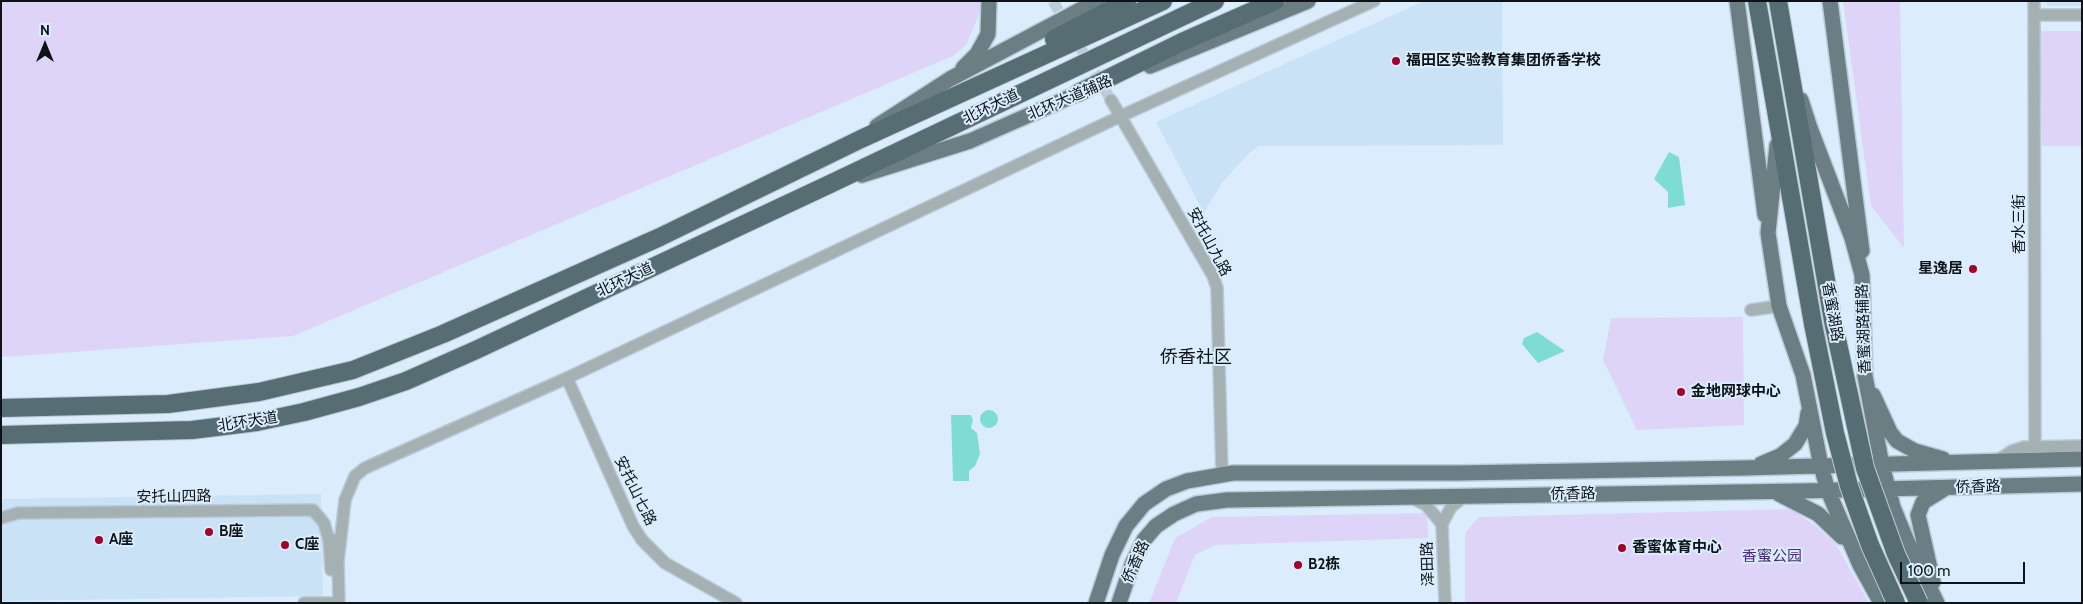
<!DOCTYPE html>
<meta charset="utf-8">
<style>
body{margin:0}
#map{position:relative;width:2083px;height:604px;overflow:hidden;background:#dbedfc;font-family:Cabin,sans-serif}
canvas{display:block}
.frame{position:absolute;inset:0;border:2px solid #0c1217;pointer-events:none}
.north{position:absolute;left:20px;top:20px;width:50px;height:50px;-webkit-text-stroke:4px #dbedfc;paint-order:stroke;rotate:0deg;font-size:14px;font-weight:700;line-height:20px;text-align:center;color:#0c1217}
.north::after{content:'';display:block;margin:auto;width:18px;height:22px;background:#0c1217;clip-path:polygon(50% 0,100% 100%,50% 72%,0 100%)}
.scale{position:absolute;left:1900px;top:562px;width:125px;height:22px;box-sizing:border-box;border:2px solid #0c1217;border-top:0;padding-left:6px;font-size:15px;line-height:18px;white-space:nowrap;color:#0c1217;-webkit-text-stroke:4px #dbedfc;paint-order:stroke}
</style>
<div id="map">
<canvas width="2083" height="604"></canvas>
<div class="frame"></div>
<div class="north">N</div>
<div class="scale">100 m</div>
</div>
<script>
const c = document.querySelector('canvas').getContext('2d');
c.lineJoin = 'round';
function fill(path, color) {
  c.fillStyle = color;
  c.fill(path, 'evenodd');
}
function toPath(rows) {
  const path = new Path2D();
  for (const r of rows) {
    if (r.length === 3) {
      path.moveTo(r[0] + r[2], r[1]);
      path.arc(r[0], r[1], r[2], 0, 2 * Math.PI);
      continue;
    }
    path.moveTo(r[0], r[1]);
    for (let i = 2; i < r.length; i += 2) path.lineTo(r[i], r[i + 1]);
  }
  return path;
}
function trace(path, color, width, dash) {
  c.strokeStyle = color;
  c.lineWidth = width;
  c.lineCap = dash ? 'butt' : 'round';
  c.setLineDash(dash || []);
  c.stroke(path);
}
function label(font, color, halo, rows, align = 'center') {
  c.font = font + ' Cabin,"Noto Sans SC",sans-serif';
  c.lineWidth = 4;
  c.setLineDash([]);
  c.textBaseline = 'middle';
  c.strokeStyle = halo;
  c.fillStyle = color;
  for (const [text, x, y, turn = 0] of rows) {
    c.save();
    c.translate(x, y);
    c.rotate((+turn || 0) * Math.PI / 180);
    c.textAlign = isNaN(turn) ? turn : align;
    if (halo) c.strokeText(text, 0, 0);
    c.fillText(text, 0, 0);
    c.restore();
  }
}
const built = toPath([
 [1424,1,1502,1,1503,145,1259,146,1249,153,1221,184,1204,213,1156,122],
 [2047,1,2082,1,2082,6,2047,6],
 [321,494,323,596,1,601,1,499]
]);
const green = toPath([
 [1,1,980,1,981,10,966,45,953,56,293,336,4,357,1,357],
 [1843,1,1900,1,1904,248,1871,206],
 [2040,31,2082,31,2082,146,2042,146],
 [1743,317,1744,425,1637,430,1603,360,1611,318],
 [1791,509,1817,527,1835,543,1869,603,1465,603,1465,533,1479,517],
 [1427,513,1428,538,1215,545,1195,555,1176,603,1149,603,1175,538,1212,517]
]);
const water = toPath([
 [1669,152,1679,157,1685,205,1668,208,1668,192,1654,179],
 [1537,332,1565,351,1538,363,1522,344,1524,338],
 [989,419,9],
 [951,415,971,415,973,420,971,428,977,433,980,454,975,466,969,471,969,481,953,481]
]);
const minorTunnel = toPath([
 [1053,1,1111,100]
]);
const minor = toPath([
 [2034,1,2035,446],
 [2034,15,2082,15],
 [1111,100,1213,276,1217,288,1222,475],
 [1751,310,1779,306],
 [567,378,633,526,642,540,665,563,736,603],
 [1995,462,2012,451,2024,447,2082,446],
 [1412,498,1426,505,1442,524],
 [1,518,18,513,313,510,324,523,329,540],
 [331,570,329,540,336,540],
 [304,603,332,603],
 [339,603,338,562,345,500,355,476,365,468,567,378,1121,116,1374,1],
 [1445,603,1442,524,1451,507,1465,496]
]);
const major = toPath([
 [1737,1,1765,215],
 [1830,1,1862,251],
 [1150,66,1308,1],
 [963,68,977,54,988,34,989,1],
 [1801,100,1810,128,1852,238,1862,275,1865,376,1882,465,1893,507,1907,541,1937,603],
 [877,126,950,79,1097,1],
 [1777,145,1768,233,1779,306,1803,375,1821,466,1828,491,1860,565,1881,603],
 [862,175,970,141,1088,89],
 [1873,395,1890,432,1897,441,1915,451,1943,459],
 [1761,464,1780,456,1795,444,1806,426,1808,413],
 [1779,494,1818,514,1842,537],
 [1933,582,1918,515,1923,502,1944,489],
 [1096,603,1112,555,1126,526,1144,504,1166,489,1187,481,1233,473,1458,473,1742,468,2082,459],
 [1119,603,1133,562,1144,540,1156,526,1174,514,1196,504,1227,500,1800,491,2082,484]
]);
const highway = toPath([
 [1757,1,1813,324],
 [1778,1,1833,321],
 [1054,39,1127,1],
 [1078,93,1182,42,1275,1],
 [1,408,168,404,259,392,353,370,443,334,660,237,861,139,1163,1],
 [1,435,192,430,257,422,304,412,359,397,406,381,476,350,830,184,1215,1]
]);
const highwayBridge = toPath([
 [1833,321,1865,468,1896,554,1919,603],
 [1813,324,1835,433,1849,486,1870,545,1896,603]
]);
const markers = [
 [1396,61,5,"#a2022c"],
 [1973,269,5,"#a2022c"],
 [1681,392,5,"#a2022c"],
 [209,532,5,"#a2022c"],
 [99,540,5,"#a2022c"],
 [285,545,5,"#a2022c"],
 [1622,548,5,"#a2022c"],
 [1298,565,5,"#a2022c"]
];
const poiNames = [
 ["福田区实验教育集团侨香学校",1406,61],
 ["星逸居",1963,269,"right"],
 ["金地网球中心",1691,392],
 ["B座",219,532],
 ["A座",109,540],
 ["C座",295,545],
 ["香蜜体育中心",1632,548],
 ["B2栋",1308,565]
];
const streetNames = [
 ["北环大道辅路",1070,98,-23],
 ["北环大道",991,107,-26],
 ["香水三街",2020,224,-90],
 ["安托山九路",1209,242,62],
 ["北环大道",625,280,-25],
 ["香蜜湖路",1832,312,80],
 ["香蜜湖路辅路",1864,329,-92],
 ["北环大道",248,422,-9],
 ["侨香路",1978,487,-2],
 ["安托山七路",635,491,64],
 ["侨香路",1573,494,-1],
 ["安托山四路",174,497,-1],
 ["侨香路",1136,562,-66],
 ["泽田路",1428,564,-92]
];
const parkNames = [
 ["香蜜公园",1772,557]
];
const quarterNames = [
 ["侨香社区",1196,358]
];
fill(built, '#c9e2f5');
fill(green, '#ddd4f8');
fill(water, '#7fdcd5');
trace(minorTunnel, '#bcccda', 11, [11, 5.5]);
trace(minor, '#bacad7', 14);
trace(major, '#bacad7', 18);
trace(highway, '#bacad7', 20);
trace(minor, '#a5b0b3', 11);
trace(major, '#6b7e83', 15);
trace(highway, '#566d73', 18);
trace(highwayBridge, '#bacad7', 20, []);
trace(highwayBridge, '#566d73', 18);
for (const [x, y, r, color] of markers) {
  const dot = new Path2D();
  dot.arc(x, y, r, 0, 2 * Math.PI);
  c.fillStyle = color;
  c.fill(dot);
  trace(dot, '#dbedfc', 2);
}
label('bold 15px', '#0c1217', '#dbedfc', poiNames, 'left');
label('15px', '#0c1217', '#dbedfc', streetNames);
label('15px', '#472c75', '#dbedfc', parkNames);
label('18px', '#0c1217', '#dbedfc', quarterNames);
</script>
